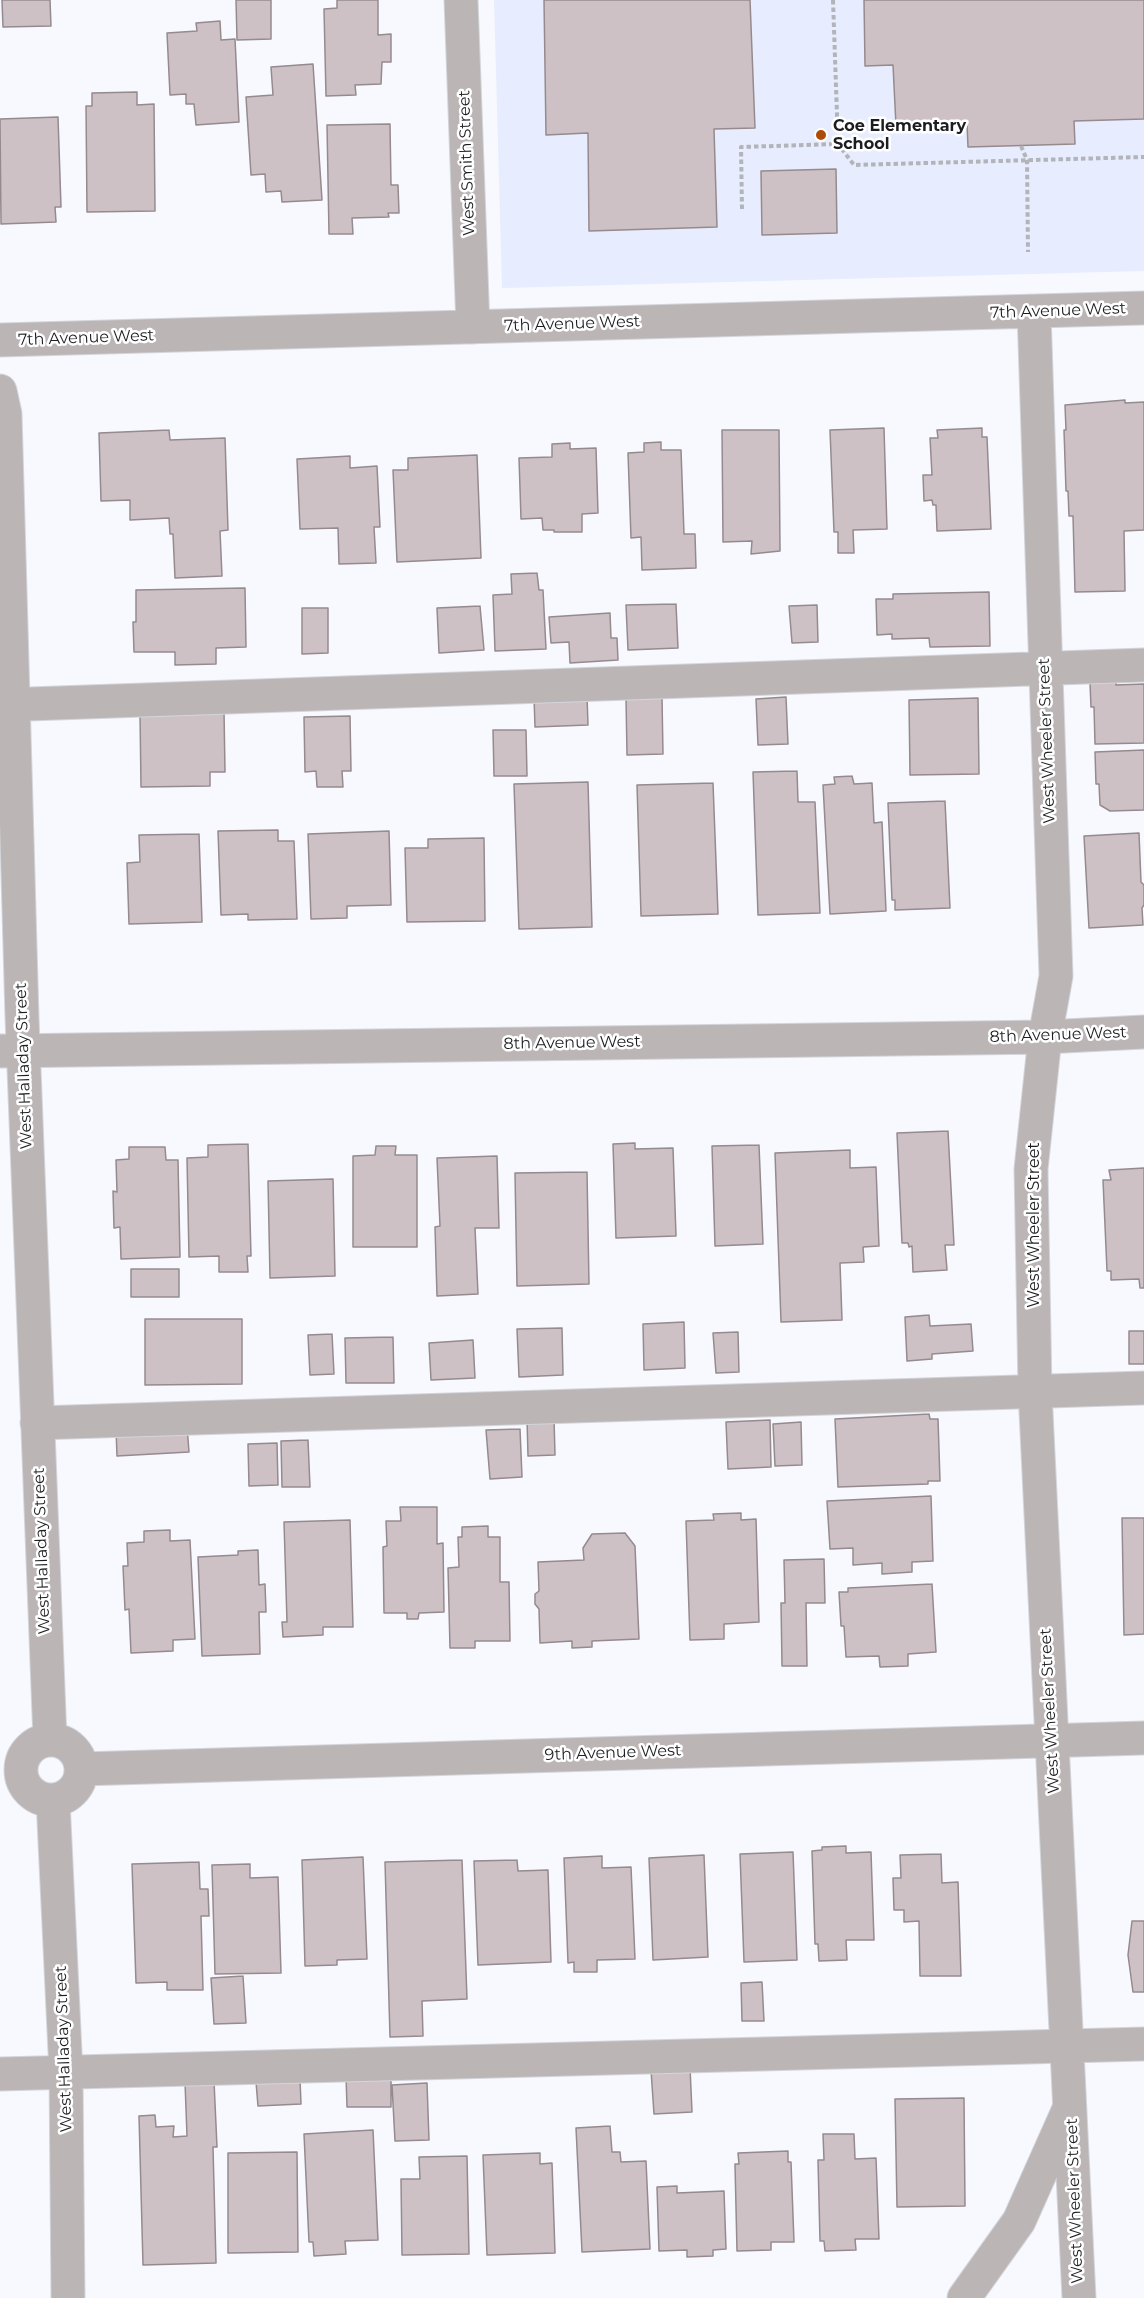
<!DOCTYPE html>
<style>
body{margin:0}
canvas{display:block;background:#f7f9ff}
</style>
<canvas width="1144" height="2298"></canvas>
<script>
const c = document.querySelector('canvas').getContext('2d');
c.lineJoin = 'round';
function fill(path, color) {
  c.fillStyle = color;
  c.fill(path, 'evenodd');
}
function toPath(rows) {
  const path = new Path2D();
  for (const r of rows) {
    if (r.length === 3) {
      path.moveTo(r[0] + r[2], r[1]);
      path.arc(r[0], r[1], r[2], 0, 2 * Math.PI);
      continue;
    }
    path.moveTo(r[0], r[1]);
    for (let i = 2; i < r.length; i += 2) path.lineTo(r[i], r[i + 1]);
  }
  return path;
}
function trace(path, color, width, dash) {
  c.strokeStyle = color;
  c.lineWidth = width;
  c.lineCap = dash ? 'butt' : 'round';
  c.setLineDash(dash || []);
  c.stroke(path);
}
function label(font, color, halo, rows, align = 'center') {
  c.font = font + ' Montserrat,sans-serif';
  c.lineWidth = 5;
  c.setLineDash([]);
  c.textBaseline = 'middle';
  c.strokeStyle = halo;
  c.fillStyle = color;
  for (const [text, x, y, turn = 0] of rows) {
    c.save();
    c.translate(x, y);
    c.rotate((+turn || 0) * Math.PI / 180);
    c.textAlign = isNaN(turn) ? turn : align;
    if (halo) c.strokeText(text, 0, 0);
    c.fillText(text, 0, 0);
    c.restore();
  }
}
const built = toPath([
 [494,0,1144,0,1144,271,502,288]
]);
const building = toPath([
 [2,0,50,0,51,26,3,27,2,0],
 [236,0,271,0,271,39,237,40,236,0],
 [337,0,378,0,378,35,391,34,391,62,382,62,381,84,355,85,356,95,326,96,324,9,337,8,337,0],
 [544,0,750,0,755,128,714,129,717,227,589,231,588,133,546,135,544,0],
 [864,0,1144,0,1144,119,1074,121,1075,144,968,147,967,123,896,126,893,65,865,66,864,0],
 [220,21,221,40,235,39,239,122,196,125,194,104,186,104,186,94,170,95,167,33,197,31,196,23,220,21],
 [313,64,322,200,282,202,281,191,266,192,265,174,251,175,246,97,273,95,271,67,313,64],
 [137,92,137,105,154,104,155,211,87,212,86,106,92,106,92,93,137,92],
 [58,117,61,207,55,207,56,222,1,224,0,119,58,117],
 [390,124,391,185,398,185,399,213,388,213,389,217,352,218,353,234,329,234,327,125,390,124],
 [836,169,837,233,762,235,761,171,836,169],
 [1125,400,1125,403,1144,402,1144,530,1124,531,1125,591,1075,592,1073,516,1069,516,1068,491,1066,491,1064,430,1066,430,1065,405,1125,400],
 [884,428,887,529,853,530,854,553,838,553,838,532,834,532,830,430,884,428],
 [982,428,982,437,987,437,991,529,937,531,936,505,933,505,932,500,924,501,923,475,932,475,930,438,938,438,937,430,982,428],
 [169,430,170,440,225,438,228,530,220,531,222,576,175,578,173,534,170,534,169,518,130,520,130,500,101,501,99,433,169,430],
 [722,430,779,430,780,551,751,554,752,541,723,542,722,430],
 [661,442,661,450,681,450,684,534,695,534,696,568,642,570,641,537,631,538,628,453,644,452,644,443,661,442],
 [570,443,570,449,596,448,598,513,582,514,582,532,554,532,554,530,543,530,542,518,521,519,519,458,552,457,552,444,570,443],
 [477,455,481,558,397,562,393,470,408,470,408,458,477,455],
 [350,456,350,468,377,466,380,527,374,527,376,563,339,564,338,528,300,529,297,459,350,456],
 [537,573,539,590,543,590,546,649,495,651,493,595,512,594,511,574,537,573],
 [245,588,246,647,216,648,216,664,175,665,175,652,134,652,133,622,136,622,136,590,245,588],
 [989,592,990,646,930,647,929,638,892,639,892,634,877,635,876,599,893,599,893,594,989,592],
 [676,604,678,648,628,650,626,605,676,604],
 [817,605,818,642,792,643,789,606,817,605],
 [480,606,484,650,439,653,437,608,480,606],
 [302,608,328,608,328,653,302,654,302,608],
 [610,613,611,638,617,638,618,660,570,663,569,642,551,643,549,617,610,613],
 [1116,682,1116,685,1144,684,1144,743,1095,744,1094,707,1091,707,1090,683,1116,682],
 [587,696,588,725,535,727,534,697,587,696],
 [662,697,663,754,627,755,626,698,662,697],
 [786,697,788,744,758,745,756,699,786,697],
 [978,698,979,774,910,775,909,700,978,698],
 [224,711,225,772,210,772,210,786,141,787,140,713,224,711],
 [350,716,351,771,342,771,343,787,317,787,316,771,305,772,304,717,350,716],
 [493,730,526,730,527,776,494,776,493,730],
 [1144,750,1144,810,1110,811,1100,805,1099,784,1096,784,1095,752,1144,750],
 [797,771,798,802,815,802,820,913,758,915,753,772,797,771],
 [852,776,854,784,872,783,874,823,882,822,886,911,830,914,823,785,835,784,834,777,852,776],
 [588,782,592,927,519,929,514,784,588,782],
 [713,783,718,914,641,916,637,785,713,783],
 [945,801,950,908,895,910,895,900,892,900,888,803,945,801],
 [278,830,278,841,294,841,297,919,248,920,248,914,221,915,218,831,278,830],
 [389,831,391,905,347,906,347,918,311,919,308,834,389,831],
 [1139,833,1141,882,1144,885,1144,905,1142,908,1143,925,1089,928,1084,836,1139,833],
 [199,834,202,922,129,924,127,863,140,862,139,835,199,834],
 [484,838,485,921,407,922,405,848,428,848,428,839,484,838],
 [948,1131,954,1245,945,1245,947,1270,913,1272,912,1246,909,1247,908,1243,902,1243,897,1133,948,1131],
 [635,1143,635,1149,673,1148,676,1236,616,1238,613,1144,635,1143],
 [248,1144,251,1256,247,1256,248,1272,219,1272,219,1256,189,1257,187,1158,208,1157,208,1145,248,1144],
 [759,1145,763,1244,715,1246,712,1146,759,1145],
 [376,1146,396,1146,395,1155,417,1155,417,1247,353,1247,353,1156,375,1155,376,1146],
 [129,1147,165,1147,166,1160,178,1160,180,1257,121,1259,120,1227,114,1228,113,1191,117,1192,116,1160,129,1159,129,1147],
 [850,1150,850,1168,876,1167,879,1246,863,1247,864,1262,840,1263,842,1320,781,1322,775,1153,850,1150],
 [497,1156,499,1228,475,1228,478,1294,437,1296,435,1227,440,1226,437,1158,497,1156],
 [1144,1168,1144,1288,1140,1288,1139,1279,1111,1280,1111,1271,1107,1271,1103,1180,1111,1180,1109,1170,1144,1168],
 [587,1172,589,1284,517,1286,515,1173,587,1172],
 [333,1179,335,1276,270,1278,268,1181,333,1179],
 [131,1269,179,1269,179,1297,131,1297,131,1269],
 [929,1315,930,1326,971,1324,973,1351,932,1354,932,1359,907,1361,905,1317,929,1315],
 [145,1319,242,1319,242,1384,145,1385,145,1319],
 [684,1322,685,1368,644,1370,643,1324,684,1322],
 [562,1328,563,1375,519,1377,517,1329,562,1328],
 [1129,1331,1144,1331,1144,1364,1129,1364,1129,1331],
 [738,1332,739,1372,716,1373,713,1333,738,1332],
 [332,1334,334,1374,310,1375,308,1335,332,1334],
 [393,1337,394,1383,346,1383,345,1338,393,1337],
 [473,1340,475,1378,431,1380,429,1343,473,1340],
 [929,1414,930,1419,938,1419,940,1481,928,1481,928,1484,838,1487,835,1419,929,1414],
 [554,1418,555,1455,528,1456,527,1419,554,1418],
 [770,1420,771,1467,728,1469,726,1422,770,1420],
 [801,1422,802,1465,775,1466,773,1424,801,1422],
 [187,1426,189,1452,117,1456,116,1429,187,1426],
 [520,1429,522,1477,490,1479,486,1430,520,1429],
 [308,1440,310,1487,282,1487,281,1441,308,1440],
 [277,1443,278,1485,249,1486,248,1444,277,1443],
 [931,1496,933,1561,912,1562,912,1572,882,1574,882,1563,853,1565,853,1548,830,1549,827,1501,931,1496],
 [400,1507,437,1507,437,1544,443,1543,444,1612,419,1613,418,1619,407,1619,407,1613,384,1613,383,1547,387,1546,386,1521,401,1521,400,1507],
 [741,1513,741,1520,756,1519,759,1622,724,1624,724,1639,690,1640,686,1521,714,1520,713,1514,741,1513],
 [1122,1518,1144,1518,1144,1634,1124,1635,1122,1518],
 [350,1520,353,1627,323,1627,323,1635,283,1637,282,1622,287,1622,284,1522,350,1520],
 [488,1526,488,1537,500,1537,500,1582,509,1582,510,1641,475,1641,475,1648,450,1648,448,1568,459,1567,458,1537,462,1537,462,1527,488,1526],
 [170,1530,170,1541,190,1540,195,1639,173,1640,173,1651,131,1653,129,1609,125,1610,123,1566,128,1566,127,1543,144,1542,144,1531,170,1530],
 [625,1533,635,1546,639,1639,592,1641,592,1647,572,1648,572,1641,540,1643,539,1609,535,1604,535,1594,539,1591,538,1562,584,1560,583,1548,592,1534,625,1533],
 [258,1550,259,1585,265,1584,266,1612,259,1612,260,1654,202,1656,198,1557,238,1555,238,1551,258,1550],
 [824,1559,825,1603,806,1603,807,1666,782,1666,781,1603,785,1603,784,1560,824,1559],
 [932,1584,936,1652,908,1654,908,1666,880,1667,879,1656,846,1657,844,1626,841,1626,839,1592,848,1592,848,1588,932,1584],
 [846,1846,846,1853,871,1852,874,1940,846,1940,847,1960,819,1961,818,1944,815,1944,812,1851,822,1850,822,1847,846,1846],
 [793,1852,797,1960,744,1962,740,1854,793,1852],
 [941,1854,942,1883,958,1882,961,1976,920,1976,919,1921,904,1922,904,1910,894,1910,893,1878,901,1878,900,1855,941,1854],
 [704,1855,708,1957,653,1960,649,1858,704,1855],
 [602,1856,602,1868,631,1867,635,1959,597,1960,597,1972,574,1972,574,1962,568,1963,564,1858,602,1856],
 [363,1857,367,1959,337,1960,337,1965,305,1966,302,1860,363,1857],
 [462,1860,467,1999,422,2001,423,2036,390,2037,385,1862,462,1860],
 [517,1860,518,1871,548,1870,551,1962,478,1965,474,1861,517,1860],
 [199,1862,200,1889,208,1889,209,1916,201,1916,203,1990,167,1990,167,1982,136,1983,132,1864,199,1862],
 [250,1864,250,1878,278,1877,281,1973,215,1974,212,1865,250,1864],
 [1132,1921,1144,1921,1144,1992,1133,1992,1128,1955,1132,1921],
 [243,1976,246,2023,214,2024,211,1978,243,1976],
 [762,1982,764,2021,742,2021,741,1983,762,1982],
 [690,2067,692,2112,654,2114,651,2070,690,2067],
 [346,2076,391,2076,391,2107,347,2107,346,2076],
 [300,2079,301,2104,258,2106,256,2082,300,2079],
 [214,2081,217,2147,213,2147,216,2263,143,2265,139,2116,155,2115,156,2127,174,2126,173,2137,187,2136,185,2082,214,2081],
 [427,2083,429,2140,395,2141,392,2085,427,2083],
 [964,2098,965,2206,897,2207,895,2099,964,2098],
 [610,2126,612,2152,620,2152,621,2162,646,2161,650,2249,582,2252,576,2128,610,2126],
 [373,2130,378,2240,345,2241,346,2254,314,2256,313,2242,309,2242,304,2134,373,2130],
 [823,2134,854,2134,855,2159,876,2158,879,2239,855,2239,856,2250,825,2251,824,2241,820,2241,818,2160,824,2160,823,2134],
 [788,2151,788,2162,791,2162,794,2242,771,2242,771,2250,737,2251,735,2164,739,2164,738,2153,788,2151],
 [297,2152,298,2252,228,2253,228,2153,297,2152],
 [540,2153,540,2164,552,2163,555,2253,487,2255,483,2155,540,2153],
 [467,2156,469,2254,402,2255,401,2179,420,2179,419,2157,467,2156],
 [677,2186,677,2193,724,2191,726,2249,713,2250,713,2256,687,2257,687,2250,659,2251,657,2187,677,2186]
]);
const path = toPath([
 [833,0,838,144],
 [1021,146,1027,160,1028,252],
 [742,209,741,147,838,144,854,165,1144,157]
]);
const minor = toPath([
 [461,0,473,327],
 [1034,312,1056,976,1045,1037,1031,1169,1035,1391,1079,2298],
 [0,340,1144,308],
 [0,391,5,414,22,1017,50,1740],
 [0,705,1144,665],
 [2,1051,1045,1037,1144,1032],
 [37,1423,1144,1388],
 [51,1770,30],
 [81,1769,1144,1738],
 [53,1800,66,2073,68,2298],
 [0,2074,1144,2044],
 [964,2298,1019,2221,1068,2111]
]);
const markers = [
 [821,135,6,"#ad4c06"]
];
const poiNames = [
 ["Coe Elementary",833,126],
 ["School",833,144]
];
const streetNames = [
 ["West Smith Street",467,163,-92],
 ["7th Avenue West",1058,311,-2],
 ["7th Avenue West",572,324,-2],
 ["7th Avenue West",86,338,-2],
 ["West Wheeler Street",1047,741,-92],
 ["8th Avenue West",1058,1035,-2],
 ["8th Avenue West",572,1043,-1],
 ["West Halladay Street",24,1066,-92],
 ["West Wheeler Street",1034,1225,-90],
 ["West Halladay Street",42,1551,-92],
 ["West Wheeler Street",1050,1711,-93],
 ["9th Avenue West",613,1753,-2],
 ["West Halladay Street",64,2049,-92],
 ["West Wheeler Street",1075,2201,-92]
];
fill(built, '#e7edfe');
fill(building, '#cdc1c5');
trace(building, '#958a8e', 1.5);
trace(minor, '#d4d6db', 35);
trace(path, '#b3b4ba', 4, [4.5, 3]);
trace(minor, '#bbb5b5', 33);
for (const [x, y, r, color] of markers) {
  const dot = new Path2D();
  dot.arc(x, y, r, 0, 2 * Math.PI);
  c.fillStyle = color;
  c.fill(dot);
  trace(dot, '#fff', 2);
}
label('bold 16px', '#1c1d21', '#fff', poiNames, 'left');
label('16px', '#1c1d21', '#fff', streetNames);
</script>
